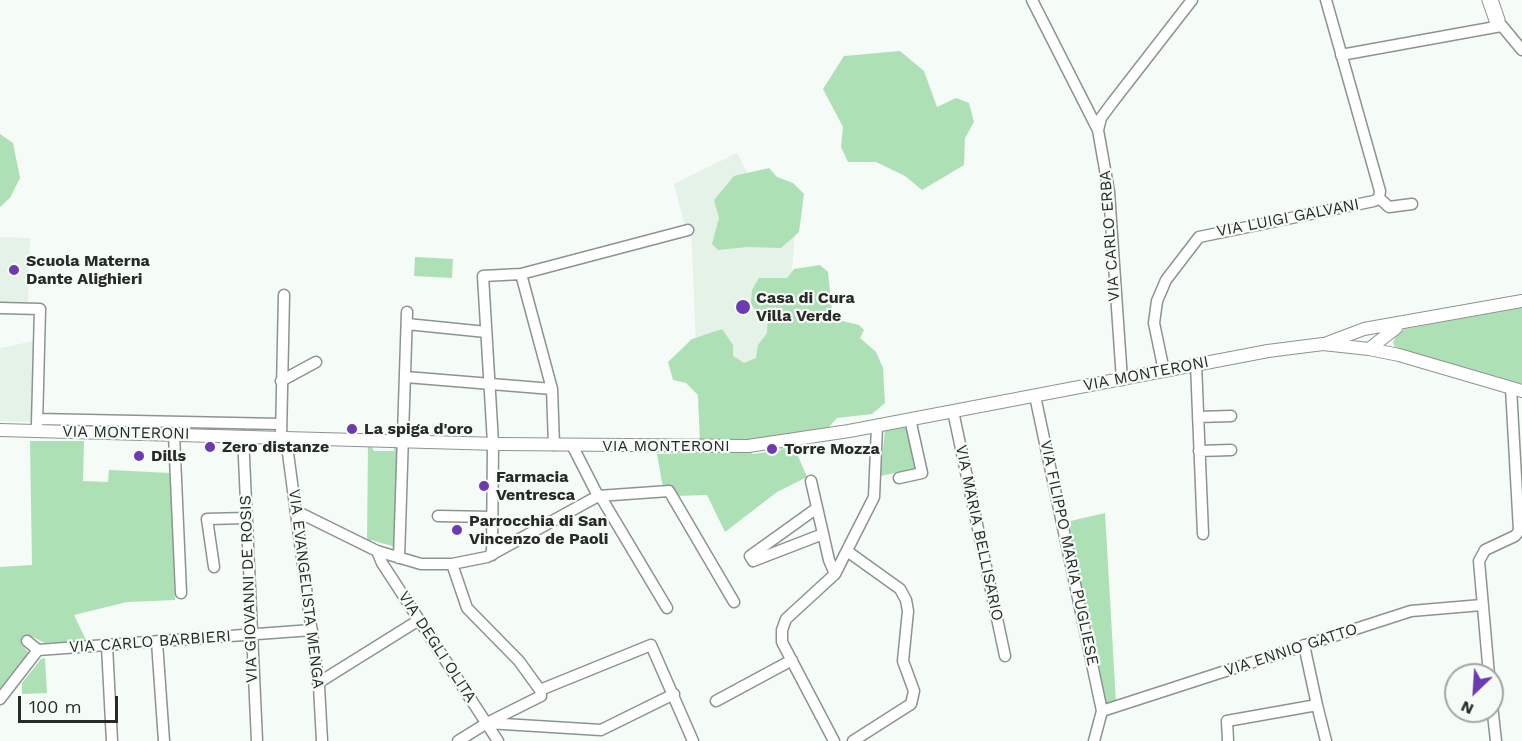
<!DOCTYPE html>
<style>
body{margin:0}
#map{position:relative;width:1522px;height:741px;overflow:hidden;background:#f5fbf6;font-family:"Work Sans",sans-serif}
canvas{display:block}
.north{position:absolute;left:1444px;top:663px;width:60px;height:60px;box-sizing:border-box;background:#f5fbf6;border:2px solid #a3a7a4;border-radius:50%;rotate:205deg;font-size:16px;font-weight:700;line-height:24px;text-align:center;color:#282a28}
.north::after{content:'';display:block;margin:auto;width:21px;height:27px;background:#6d3ab1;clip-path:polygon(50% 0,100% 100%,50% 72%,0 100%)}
.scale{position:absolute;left:18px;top:696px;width:100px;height:27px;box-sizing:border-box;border:3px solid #282a28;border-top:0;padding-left:8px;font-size:18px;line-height:21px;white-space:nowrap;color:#282a28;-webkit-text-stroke:4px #f5fbf6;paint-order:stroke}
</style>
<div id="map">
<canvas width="1522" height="741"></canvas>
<div class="north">N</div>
<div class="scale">100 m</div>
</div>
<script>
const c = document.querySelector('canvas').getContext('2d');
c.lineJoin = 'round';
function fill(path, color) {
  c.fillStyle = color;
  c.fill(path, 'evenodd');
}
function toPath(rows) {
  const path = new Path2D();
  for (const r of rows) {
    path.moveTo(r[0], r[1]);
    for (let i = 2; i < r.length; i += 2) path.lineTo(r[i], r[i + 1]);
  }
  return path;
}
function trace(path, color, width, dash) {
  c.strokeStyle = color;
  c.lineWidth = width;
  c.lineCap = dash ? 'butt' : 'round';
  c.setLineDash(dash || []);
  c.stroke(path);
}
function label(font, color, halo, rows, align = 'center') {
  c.font = font + ' "Work Sans",sans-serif';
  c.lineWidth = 4.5;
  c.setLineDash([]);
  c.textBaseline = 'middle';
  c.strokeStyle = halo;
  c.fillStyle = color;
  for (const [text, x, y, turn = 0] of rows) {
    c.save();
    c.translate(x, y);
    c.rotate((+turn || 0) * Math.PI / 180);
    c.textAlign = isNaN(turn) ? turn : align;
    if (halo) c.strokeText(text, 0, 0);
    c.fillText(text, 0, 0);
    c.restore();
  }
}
const built = toPath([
 [737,153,762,202,797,214,791,278,795,341,700,442,691,225,685,226,674,184],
 [0,237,30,238,28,303,0,302],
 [34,341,32,422,0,421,0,348]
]);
const green = toPath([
 [900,51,924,71,937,107,956,98,969,103,974,122,965,138,964,165,922,190,905,176,876,162,848,162,841,147,843,127,823,89,844,56],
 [0,134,13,143,20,178,10,198,0,207],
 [769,168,777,177,793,183,804,194,799,232,781,248,747,247,718,250,712,244,719,218,714,200,734,176],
 [415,257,453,259,452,278,414,276],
 [820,265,828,272,832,310,842,321,859,325,864,330,860,338,876,352,883,368,885,403,872,414,837,418,827,429,740,442,700,442,698,395,686,383,673,380,668,362,692,339,722,329,733,345,733,356,744,363,756,358,758,345,767,333,768,315,757,312,751,304,752,290,759,278,787,278,794,269],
 [1522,307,1522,387,1396,349,1393,343,1397,333,1405,329],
 [907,427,915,469,880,476,885,430],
 [30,441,84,441,83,481,108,482,109,470,170,473,175,600,127,602,74,615,86,640,45,643,33,637,21,644,29,653,0,691,0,567,32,565],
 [809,445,806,451,798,456,807,477,777,492,725,532,707,495,676,496,675,488,663,488,657,454,751,451,753,454,781,450,782,447],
 [368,446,371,446,374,451,394,451,394,447,399,447,395,552,392,546,371,540,372,544,367,542],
 [1105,513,1116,703,1105,706,1092,642,1093,629,1087,620,1066,522],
 [45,658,47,693,22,694,22,683,41,659]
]);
const minor = toPath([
 [1032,0,1098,130,1109,192,1122,380],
 [1326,0,1380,191,1379,198],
 [1497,20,1522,50],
 [1341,55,1501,26],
 [1098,130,1101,118,1112,103,1192,0],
 [521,274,552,389,554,445],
 [0,308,40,309,37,424],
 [407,324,486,332],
 [1196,364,1203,534],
 [1164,371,1154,323,1157,301,1166,280,1199,237,1374,201,1379,198,1389,207,1412,204],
 [406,377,552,389],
 [281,381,316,362],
 [1035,396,1102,711,1094,741],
 [953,411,1005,656],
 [1198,417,1231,416],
 [37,419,281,424],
 [174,434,181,593],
 [243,436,257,741],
 [281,437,284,295],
 [286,438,319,686,322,741],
 [1199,451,1231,450],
 [899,478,922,473,910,419],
 [811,481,829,560,835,574],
 [598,496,669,491,734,602],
 [598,496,602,499,667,608],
 [817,508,750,556,753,561,823,534],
 [296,511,377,551,421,564,452,564,487,557,598,496,572,445],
 [438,516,492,517],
 [377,551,382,563,498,741],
 [847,551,900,589,906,600,908,611,903,661,914,691,911,704,853,741],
 [492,555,493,443,483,276,521,274,688,230],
 [399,558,407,312],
 [452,564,467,608,519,661,540,690],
 [214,567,207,519,246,518],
 [27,641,38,650,312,630],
 [157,642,164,741],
 [1304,645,1317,705],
 [107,646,112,741],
 [1489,675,1479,561,1485,550,1515,536,1519,531,1511,388],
 [318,683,419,620],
 [0,699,38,650],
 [716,701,792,660],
 [1492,705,1496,741],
 [1102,711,1411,611,1482,605],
 [487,723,601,730,674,694],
 [458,741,487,723,541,696,540,690,651,645,693,741],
 [834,741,782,642,782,630,786,619,835,574,874,497,877,426],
 [1228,741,1227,721,1317,705,1326,741]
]);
const major = toPath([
 [1327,343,1364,329,1522,301],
 [1369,349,1396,328],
 [0,430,499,444,748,446,849,431,1268,351,1323,344,1369,349,1399,355,1522,391]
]);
const highway = toPath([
 [1490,0,1497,20]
]);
const markers = [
 [14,270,6,"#6d3ab1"],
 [743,307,8,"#6d3ab1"],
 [352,429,6,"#6d3ab1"],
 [210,447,6,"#6d3ab1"],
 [772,449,6,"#6d3ab1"],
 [139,456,6,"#6d3ab1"],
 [484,486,6,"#6d3ab1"],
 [457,530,6,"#6d3ab1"]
];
const streetNames = [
 ["VIA LUIGI GALVANI",1288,218,-11],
 ["VIA CARLO ERBA",1110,236,-94],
 ["VIA MONTERONI",1146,374,-11],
 ["VIA MONTERONI",126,433,1],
 ["VIA MONTERONI",666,446],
 ["VIA MARIA BELLISARIO",979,533,78],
 ["VIA FILIPPO MARIA PUGLIESE",1069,553,78],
 ["VIA GIOVANNI DE ROSIS",249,589,-92],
 ["VIA EVANGELISTA MENGA",306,589,83],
 ["VIA CARLO BARBIERI",150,642,-4],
 ["VIA DEGLI OLITA",437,647,57],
 ["VIA ENNIO GATTO",1291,650,-18]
];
const poiNames = [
 ["Scuola Materna",26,261],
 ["Dante Alighieri",26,279],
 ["Casa di Cura",756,298],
 ["Villa Verde",756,316],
 ["La spiga d'oro",364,429],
 ["Zero distanze",222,447],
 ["Torre Mozza",784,449],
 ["Dills",151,456],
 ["Farmacia",496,477],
 ["Ventresca",496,495],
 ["Parrocchia di San",469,521],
 ["Vincenzo de Paoli",469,539]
];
fill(built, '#e5f2e7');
fill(green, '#ade0b5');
trace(minor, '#8d938e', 13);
trace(major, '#8d938e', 14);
trace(highway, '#8d938e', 17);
trace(minor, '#fff', 10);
trace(major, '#fff', 12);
trace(highway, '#fff', 15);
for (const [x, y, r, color] of markers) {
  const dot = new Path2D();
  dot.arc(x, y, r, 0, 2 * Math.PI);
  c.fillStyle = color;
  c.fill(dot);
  trace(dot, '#f5fbf6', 2);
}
label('16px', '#282a28', '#f5fbf6', streetNames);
label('bold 16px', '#282a28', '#f5fbf6', poiNames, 'left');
</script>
